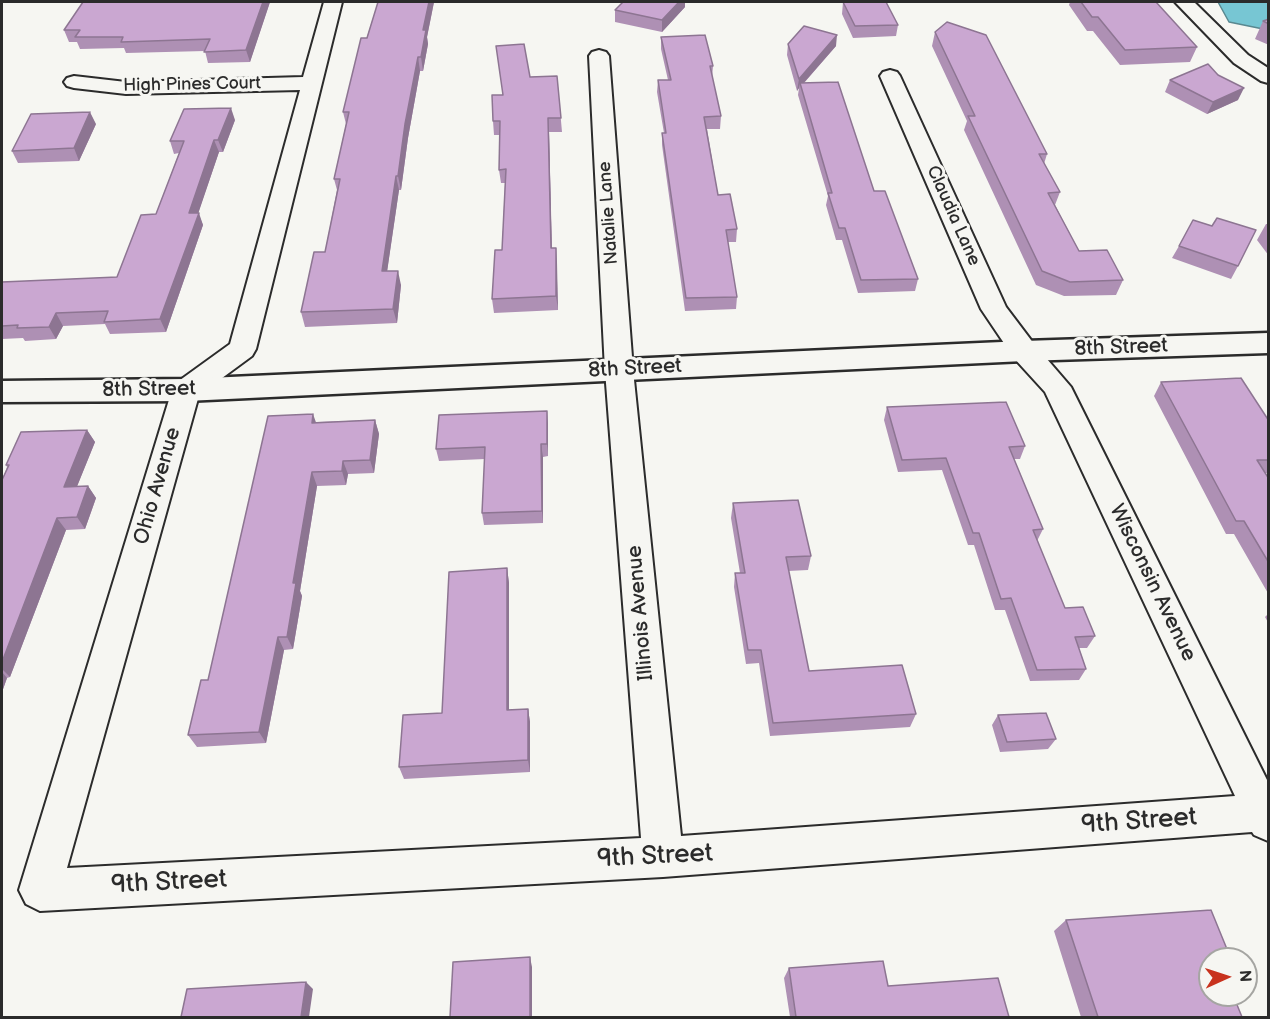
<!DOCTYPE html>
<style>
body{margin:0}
#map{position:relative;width:1270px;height:1019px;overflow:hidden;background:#f6f6f2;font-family:"Balsamiq Sans",sans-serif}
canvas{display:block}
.frame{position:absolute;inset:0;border:3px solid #2b2b2b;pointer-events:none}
.north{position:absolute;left:1198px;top:947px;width:60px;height:60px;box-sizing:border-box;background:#f6f6f2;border:2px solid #a5a5a2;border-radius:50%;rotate:87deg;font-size:16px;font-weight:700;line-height:24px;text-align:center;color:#2b2b2b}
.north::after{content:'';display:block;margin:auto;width:21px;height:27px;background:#c8321e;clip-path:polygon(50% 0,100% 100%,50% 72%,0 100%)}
</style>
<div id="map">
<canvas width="1270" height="1019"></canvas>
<div class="frame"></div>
<div class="north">N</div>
</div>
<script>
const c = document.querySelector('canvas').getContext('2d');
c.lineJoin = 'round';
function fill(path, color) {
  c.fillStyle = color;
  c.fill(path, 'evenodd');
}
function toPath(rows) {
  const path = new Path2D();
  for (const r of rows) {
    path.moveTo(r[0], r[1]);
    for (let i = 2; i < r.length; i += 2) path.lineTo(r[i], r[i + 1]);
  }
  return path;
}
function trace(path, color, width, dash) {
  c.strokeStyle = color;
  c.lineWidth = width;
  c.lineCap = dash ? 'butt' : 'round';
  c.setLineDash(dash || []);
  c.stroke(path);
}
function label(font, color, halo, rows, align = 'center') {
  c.font = font + ' "Balsamiq Sans",sans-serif';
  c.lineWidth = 6;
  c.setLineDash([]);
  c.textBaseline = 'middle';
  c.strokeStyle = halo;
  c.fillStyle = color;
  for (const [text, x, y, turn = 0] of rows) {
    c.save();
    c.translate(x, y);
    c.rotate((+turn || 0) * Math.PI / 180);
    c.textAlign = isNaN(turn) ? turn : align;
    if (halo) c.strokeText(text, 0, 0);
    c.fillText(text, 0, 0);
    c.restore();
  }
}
const water = toPath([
 [1218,2,1268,2,1268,30,1229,22,1218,2]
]);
const minor = toPath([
 [324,2,342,2,256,349,252,356,199,395,67,868,641,838,605,370,589,56,592,52,599,50,606,52,609,56,633,370,681,836,1235,796,1045,392,1014,358,981,309,880,76,883,72,890,70,897,72,900,76,1006,307,1034,344,1071,387,1268,782,1268,841,1254,835,1252,832,663,877,40,911,26,904,19,890,172,390,176,383,230,344,300,90,126,94,74,88,67,86,64,82,67,78,74,76,126,82,303,77,324,2],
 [1175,2,1194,2,1248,55,1268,68,1268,83,1261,81,1234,63,1175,2]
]);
const tertiary = toPath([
 [1268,333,1268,353,1024,361,186,401,2,402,2,381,186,379,1024,341,1268,333]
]);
const wall = toPath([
 [270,2,250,62,208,63,205,51,126,53,124,48,80,49,77,42,69,42,64,30],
 [378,2,434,2,427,37,428,44,423,71,420,71,408,138,401,190,399,190,387,271,401,285,397,323,305,327,301,312,325,252,337,190,334,179,346,124,343,112],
 [843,2,898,25,896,36,853,38,842,14],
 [1070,2,1156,2,1197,47,1190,62,1120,65,1093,31,1087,31,1069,5],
 [685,7,662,32,615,22,615,10],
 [1269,19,1269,45,1255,39,1263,21],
 [935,32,1047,154,1044,164,1060,192,1055,205,1079,251,1123,280,1116,295,1064,296,1036,285,964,130,967,121,932,46],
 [661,37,713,66,712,78,721,116,720,129,707,129,718,195,737,229,736,242,728,242,737,297,736,309,685,311,662,145,662,133,664,133,657,92,658,80,668,80,661,49],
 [788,44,836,46,804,83,874,191,918,279,915,291,858,293,842,240,836,240,826,205,828,196,798,95,799,88,797,91,787,55],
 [557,76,562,132,549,132,552,248,556,248,558,310,494,313,492,299,502,250,505,183,501,183,499,170,500,135,494,135,493,121,502,95,530,77],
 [1170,80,1238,100,1207,114,1165,92],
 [235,120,223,152,219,152,198,213,203,225,166,332,110,334,105,324,63,326,56,339,25,341,23,338,2,339,2,282,117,277,156,214,179,153,174,154,170,141],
 [96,124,79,161,18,163,12,151],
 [1266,224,1269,224,1269,256,1257,240],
 [1179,246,1238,266,1231,279,1172,258],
 [1161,382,1269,421,1269,473,1265,473,1269,479,1269,595,1234,534,1226,534,1154,396],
 [887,407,1025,446,1020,459,1014,459,1043,529,1037,541,1065,608,1095,636,1087,648,1079,648,1086,669,1079,680,1030,681,1005,610,995,610,974,545,968,545,942,470,898,472,884,420],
 [547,411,548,456,543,457,543,523,484,525,482,513,485,459,439,461,436,449],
 [375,420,379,434,374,473,348,474,346,485,317,486,300,591,302,596,293,649,284,650,266,743,197,747,188,735,208,680,316,422],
 [87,430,95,442,77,486,88,486,96,498,85,529,66,530,10,677,7,678,2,692,2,480,7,467,6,465],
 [733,503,811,556,808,570,788,571,809,671,916,714,910,727,770,736,759,663,746,664,734,587,735,573,740,573,731,518],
 [507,568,509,583,509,710,528,709,530,722,530,772,404,779,399,767,442,713],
 [1269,613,1269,624,1265,617],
 [998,715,1056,739,1048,749,1000,752,992,725],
 [1066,920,1210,959,1242,1017,1081,1017,1054,931],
 [789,968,888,986,1009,1017,790,1017,784,978]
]);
const shadedWall = toPath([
 [263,2,270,2,250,62,246,50],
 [429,2,434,2,427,37,428,44,423,71,421,57,423,30],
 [679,2,685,2,685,7,662,32,662,20],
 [837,35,836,46,801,86,800,83,799,88,797,91,799,79],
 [418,57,420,71,408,138,401,190,398,176,405,124],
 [1244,88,1238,100,1207,114,1213,102],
 [231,108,235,120,223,152,218,140],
 [90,112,96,124,79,161,74,148],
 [548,118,549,132,552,262,551,248],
 [214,140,219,152,194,226,189,213],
 [396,176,399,190,385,286,382,271],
 [199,213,203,225,166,332,160,319],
 [556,248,557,262,558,310,556,296],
 [398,271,401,285,397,323,393,309],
 [56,313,63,326,56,339,49,327],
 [547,411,548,423,548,456,547,444],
 [313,414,318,428,312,423],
 [375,420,379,434,374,473,370,460],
 [87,430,95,442,72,499,64,487],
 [541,444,543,457,543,523,542,511],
 [343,461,348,474,346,485,342,471],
 [312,472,317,486,300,591,302,596,293,649,287,637,293,583],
 [88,486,96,498,85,529,77,517],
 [57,518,66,530,10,677,2,669,2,662],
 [507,568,509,583,509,723,507,710],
 [278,637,284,650,266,743,259,732],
 [2,672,7,678,2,692],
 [528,709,530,722,530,772,528,760],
 [530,957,532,967,532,1017,530,1017],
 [306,982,313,989,309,1017,301,1017]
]);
const building = toPath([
 [83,2,263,2,246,50,204,52,210,39,121,42,123,37,75,37,80,30,64,30,83,2],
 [378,2,429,2,423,30,426,30,421,57,418,57,405,124,398,176,396,176,382,271,398,271,393,309,301,312,314,252,325,252,340,179,334,179,349,112,343,112,361,38,367,38,378,2],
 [623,2,679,2,662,20,615,10,623,2],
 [843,2,886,2,898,25,855,26,843,2],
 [1081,2,1156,2,1197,47,1125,50,1098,17,1092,17,1081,2],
 [1269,19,1269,24,1263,21,1269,19],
 [947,22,986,35,1047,154,1039,154,1060,192,1048,193,1079,251,1107,250,1123,280,1070,282,1042,271,968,116,975,116,935,32,947,22],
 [804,26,837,35,799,79,788,44,804,26],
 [705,35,713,66,710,66,721,116,704,117,718,195,730,194,737,229,726,230,737,297,686,298,662,133,666,133,658,80,671,80,661,37,705,35],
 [524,44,530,77,557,76,561,118,548,118,551,248,556,248,556,296,492,299,495,250,502,250,506,169,499,170,500,121,493,121,492,95,503,95,496,46,524,44],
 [1208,64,1218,75,1244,88,1213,102,1170,80,1208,64],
 [838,82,874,191,885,191,918,279,861,280,845,228,839,228,828,193,832,193,800,83,838,82],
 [231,108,218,140,214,140,189,213,199,213,160,319,104,322,108,311,56,313,49,327,17,328,18,325,2,326,2,282,117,277,141,215,156,214,184,141,170,141,184,109,231,108],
 [90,112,74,148,12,151,31,114,90,112],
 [1217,218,1256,230,1238,266,1179,246,1193,220,1212,226,1217,218],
 [1241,378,1269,421,1269,460,1257,460,1269,479,1269,563,1244,521,1236,521,1161,382,1241,378],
 [1006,402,1025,446,1009,447,1043,529,1033,530,1065,608,1083,607,1095,636,1075,637,1086,669,1037,670,1011,598,1001,599,979,533,973,533,946,458,902,460,887,407,1006,402],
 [547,411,547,444,541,444,542,511,482,513,485,447,436,449,439,415,547,411],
 [313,414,312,423,375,420,370,460,343,461,342,471,312,472,293,583,296,583,287,637,278,637,259,732,188,735,201,680,208,680,268,416,313,414],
 [87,430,64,487,88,486,77,517,57,518,2,662,2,480,9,465,6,465,21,432,87,430],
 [798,500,811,556,786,557,809,671,902,665,916,714,773,723,761,650,748,650,735,573,745,573,733,503,798,500],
 [507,568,507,710,528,709,528,760,399,767,403,715,442,713,449,572,507,568],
 [1046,713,1056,739,1007,742,998,715,1046,713],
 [1211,910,1231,959,1210,959,1210,995,1233,995,1242,1017,1098,1017,1066,920,1211,910],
 [530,957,530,1017,450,1017,453,962,530,957],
 [883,961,888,986,998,978,1009,1017,796,1017,789,968,883,961],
 [306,982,301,1017,181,1017,187,989,306,982]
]);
const farStreetnames = [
 ["High Pines Court",192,85,-1],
 ["Natalie Lane",609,213,-94],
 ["Claudia Lane",953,216,66]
];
const streetNames = [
 ["8th Street",1121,348,-2],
 ["8th Street",635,369,-3],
 ["8th Street",149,390,-1],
 ["Ohio Avenue",158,486,-74],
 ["Wisconsin Avenue",1152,583,64],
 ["Illinois Avenue",641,613,-95]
];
const nearStreetnames = [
 ["9th Street",1139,822,-4],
 ["9th Street",655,857,-3],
 ["9th Street",169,883,-3]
];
fill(water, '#77c6d3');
trace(water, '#598890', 1.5);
trace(minor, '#2b2b2b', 4);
trace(tertiary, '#2b2b2b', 5);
fill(minor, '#f6f6f2');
fill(tertiary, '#f6f6f2');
fill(wall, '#ae90b4');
fill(shadedWall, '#8d7592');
fill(building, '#caa7d1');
trace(building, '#8d7592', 1.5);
label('18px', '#2b2b2b', '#f6f6f2', farStreetnames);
label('21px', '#2b2b2b', '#f6f6f2', streetNames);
label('26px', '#2b2b2b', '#f6f6f2', nearStreetnames);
</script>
